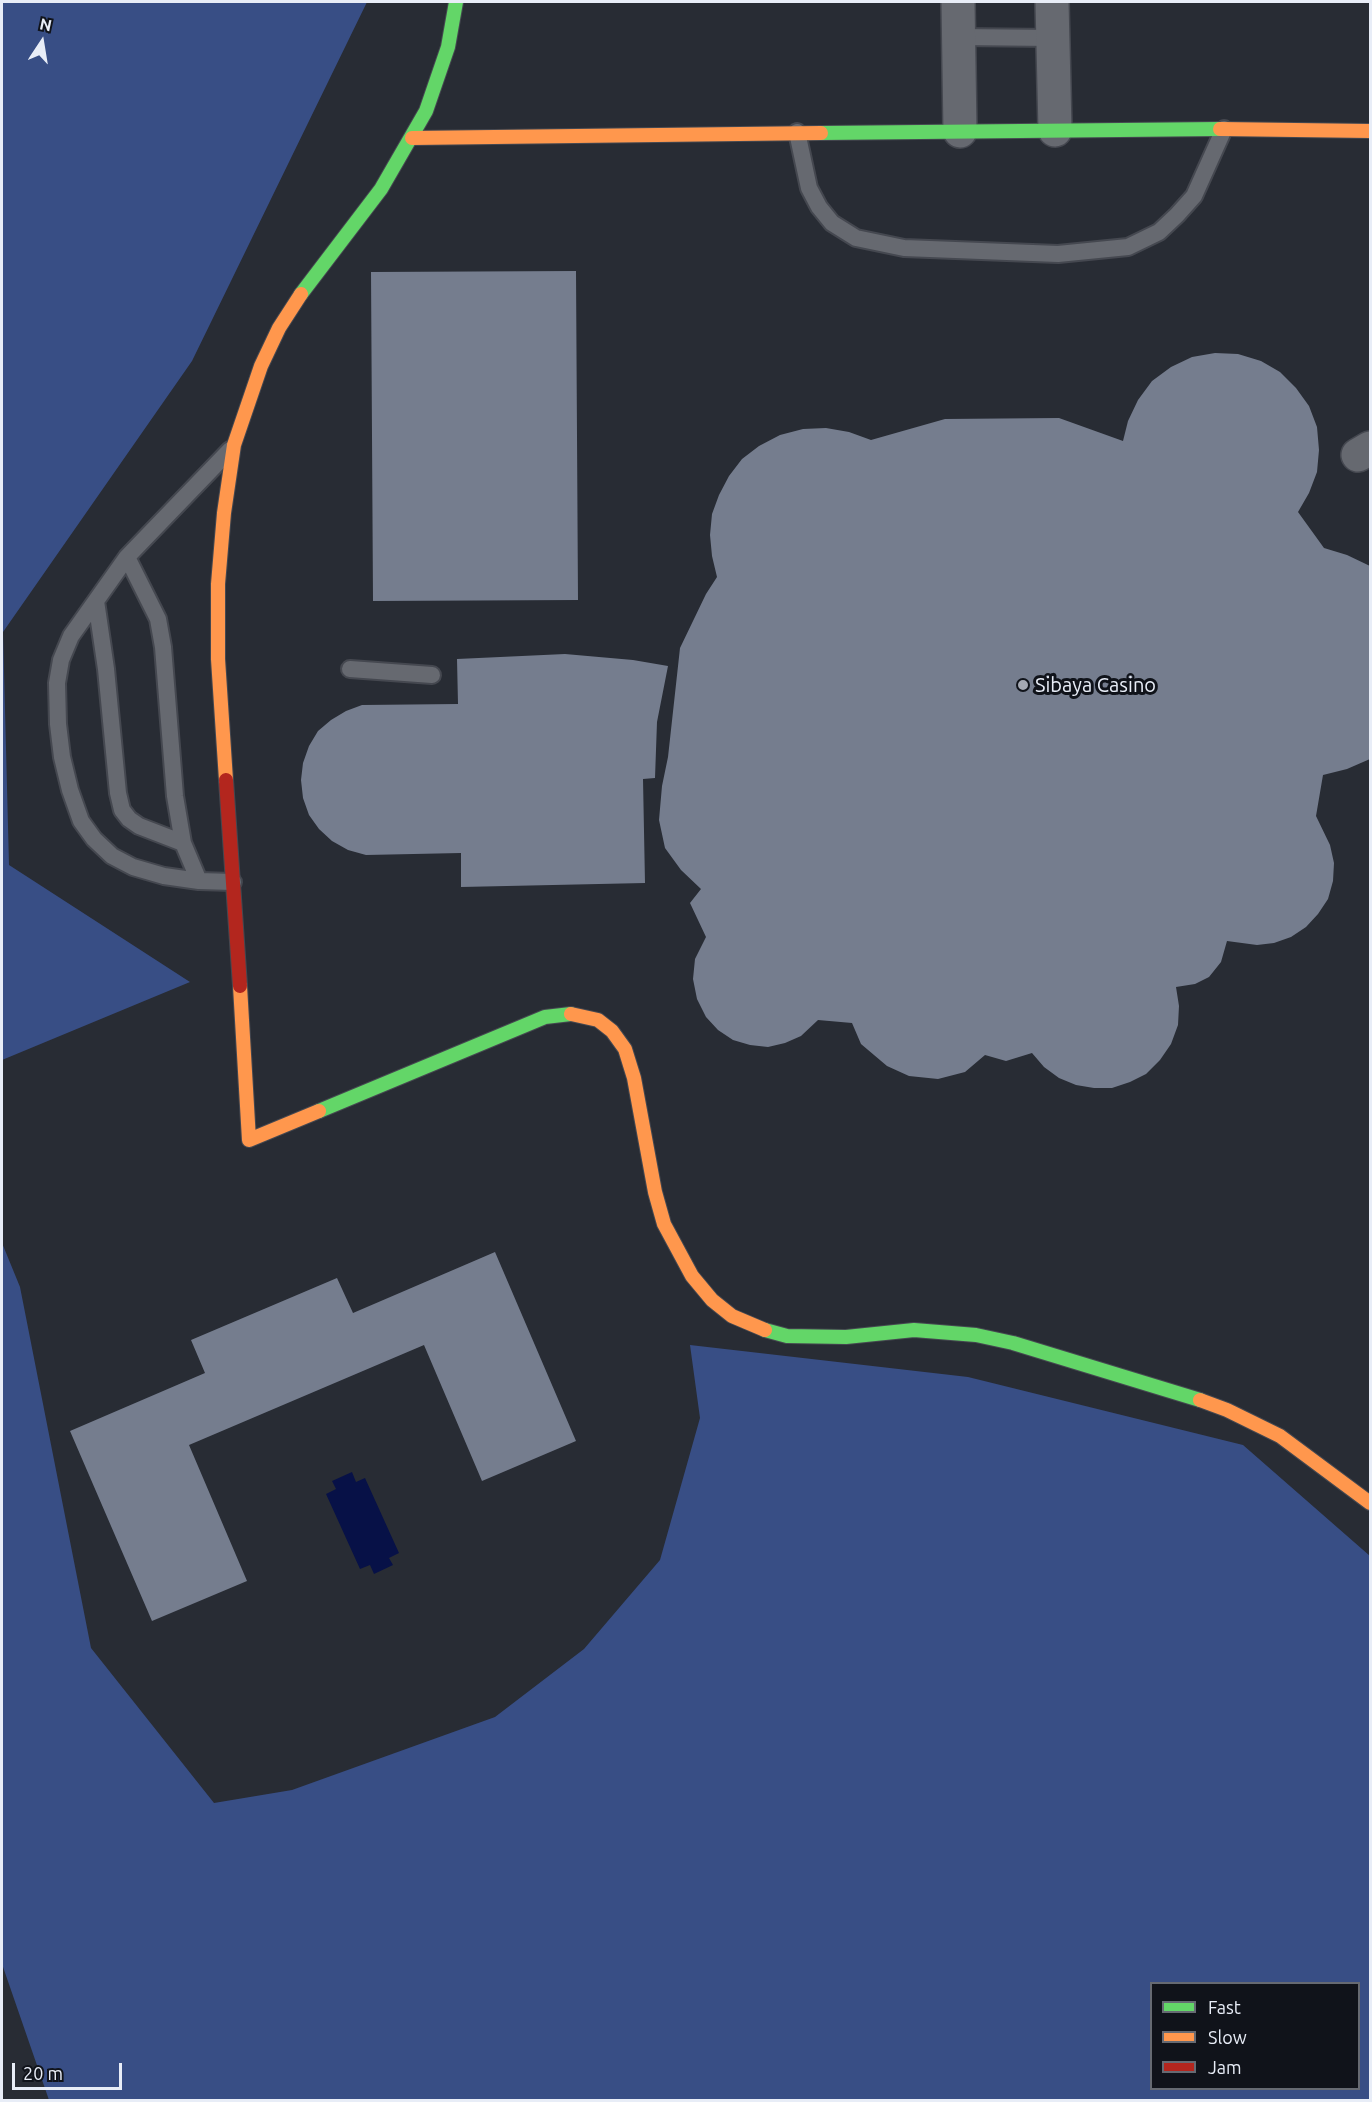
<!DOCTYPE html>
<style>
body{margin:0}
#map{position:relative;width:1372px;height:2102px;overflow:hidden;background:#282c34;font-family:Ubuntu,sans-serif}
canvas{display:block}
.frame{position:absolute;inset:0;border:3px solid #e8edf7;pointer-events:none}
.legend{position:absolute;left:1150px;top:1982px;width:210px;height:108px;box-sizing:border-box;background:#10131a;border:2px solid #666a72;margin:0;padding:8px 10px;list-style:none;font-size:18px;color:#e8edf7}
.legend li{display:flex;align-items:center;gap:12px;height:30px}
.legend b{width:30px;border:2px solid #666a72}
.north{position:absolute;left:12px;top:12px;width:60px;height:60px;-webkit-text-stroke:4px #10131a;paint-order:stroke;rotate:12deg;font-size:16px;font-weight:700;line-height:24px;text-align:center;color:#e8edf7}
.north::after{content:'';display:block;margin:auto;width:21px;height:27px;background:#e8edf7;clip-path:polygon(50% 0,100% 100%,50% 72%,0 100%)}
.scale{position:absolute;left:12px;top:2063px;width:110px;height:27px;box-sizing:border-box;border:3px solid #e8edf7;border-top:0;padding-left:8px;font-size:18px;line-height:21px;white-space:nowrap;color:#e8edf7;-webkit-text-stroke:4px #10131a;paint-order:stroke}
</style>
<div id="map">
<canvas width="1372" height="2102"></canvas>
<div class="frame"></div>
<ul class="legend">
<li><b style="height:8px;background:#63d668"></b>Fast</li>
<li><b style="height:8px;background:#ff974d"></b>Slow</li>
<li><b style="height:8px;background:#b3261e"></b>Jam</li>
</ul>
<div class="north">N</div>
<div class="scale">20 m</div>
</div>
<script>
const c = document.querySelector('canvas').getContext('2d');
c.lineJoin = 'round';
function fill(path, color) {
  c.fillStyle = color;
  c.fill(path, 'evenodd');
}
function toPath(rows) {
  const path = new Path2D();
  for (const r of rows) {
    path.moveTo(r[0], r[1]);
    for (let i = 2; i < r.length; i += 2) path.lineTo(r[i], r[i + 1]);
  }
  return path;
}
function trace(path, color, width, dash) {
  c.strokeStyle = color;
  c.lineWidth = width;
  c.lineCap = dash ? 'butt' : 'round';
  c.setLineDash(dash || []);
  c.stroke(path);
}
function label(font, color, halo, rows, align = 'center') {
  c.font = font + ' Ubuntu,sans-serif';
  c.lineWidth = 6;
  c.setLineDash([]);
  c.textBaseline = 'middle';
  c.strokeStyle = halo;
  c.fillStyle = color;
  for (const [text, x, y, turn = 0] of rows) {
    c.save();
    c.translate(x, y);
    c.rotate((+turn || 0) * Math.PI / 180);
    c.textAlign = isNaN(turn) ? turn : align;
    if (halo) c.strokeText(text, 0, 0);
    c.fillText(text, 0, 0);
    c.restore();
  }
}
const forest = toPath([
 [2,2,367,2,192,361,3,632,9,865,190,982,2,1060],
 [2,1243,20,1287,91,1648,214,1803,292,1790,495,1717,584,1649,660,1560,700,1418,690,1345,968,1377,1243,1445,1370,1556,1370,2100,49,2100,2,1964],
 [1152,1984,1358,1984,1358,2088,1152,2088]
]);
const water = toPath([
 [352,1472,356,1482,365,1478,399,1553,389,1558,393,1565,374,1574,370,1565,360,1569,326,1494,336,1489,332,1481]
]);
const building = toPath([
 [576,271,578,600,373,601,371,272],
 [1215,353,1238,354,1261,361,1280,372,1296,388,1309,406,1317,427,1319,450,1317,472,1309,493,1298,512,1324,548,1347,555,1370,566,1370,759,1347,769,1323,775,1316,816,1330,845,1334,863,1333,881,1328,899,1318,914,1306,927,1291,937,1274,943,1257,945,1227,941,1221,962,1209,977,1195,984,1176,987,1179,1006,1178,1025,1171,1044,1160,1060,1146,1074,1130,1082,1112,1088,1094,1088,1076,1085,1059,1078,1044,1067,1032,1053,1006,1061,985,1055,965,1072,938,1079,909,1076,887,1066,861,1044,852,1023,818,1020,801,1036,785,1043,768,1047,750,1045,733,1040,718,1030,706,1017,697,999,693,979,695,959,706,937,690,903,701,889,681,870,665,848,659,820,662,786,668,757,680,648,706,594,717,577,712,556,710,535,712,514,719,495,729,476,742,459,759,446,780,435,803,429,826,428,849,432,871,440,945,419,1059,418,1123,441,1128,421,1138,400,1152,381,1171,367,1192,357],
 [565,654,633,660,668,666,657,722,655,778,643,779,645,883,461,887,461,853,366,855,348,850,332,841,319,829,309,815,303,798,301,780,303,763,309,746,318,731,331,720,346,711,362,705,458,704,457,659],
 [495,1252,576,1441,482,1481,424,1345,189,1445,247,1581,152,1621,70,1431,205,1373,191,1340,337,1278,353,1313]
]);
const lane = toPath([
 [959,37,1053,38],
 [797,132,809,188,819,207,832,223,856,238,904,248,1058,254,1128,247,1159,232,1177,215,1194,196,1224,129],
 [230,450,127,557,71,636,61,660,57,683,58,724,62,757,70,790,81,821,94,839,112,856,133,867,164,876,199,881,233,882],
 [127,557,158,619,163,647,175,796,183,843,199,881],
 [96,601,106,669,118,793,122,810,129,819,139,826,183,843],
 [350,669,432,675]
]);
const street = toPath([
 [958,2,960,131],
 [1052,2,1055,130],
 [1358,455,1370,448]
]);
const fast = toPath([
 [821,133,1220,129],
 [301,294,381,189,426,111,448,47,456,2],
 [319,1111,545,1017,571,1014],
 [765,1330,787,1336,846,1337,914,1330,976,1335,1013,1343,1200,1400]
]);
const slow = toPath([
 [1220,129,1370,131],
 [412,138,821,133],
 [226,780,218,659,218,584,224,513,234,445,261,366,279,328,301,294],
 [240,986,249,1140,319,1111],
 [571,1014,598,1020,612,1031,625,1049,634,1078,655,1192,664,1224,692,1276,712,1300,732,1316,765,1330],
 [1200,1400,1227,1410,1280,1436,1370,1503]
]);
const jam = toPath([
 [226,780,240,986]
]);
const markers = [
 [1023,685,6,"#a5a9b3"]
];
const poiNames = [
 ["Sibaya Casino",1035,685]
];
fill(forest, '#384e85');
fill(water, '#071147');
fill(building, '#757d8e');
trace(lane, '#454850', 20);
trace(street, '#454850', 36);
trace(fast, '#454850', 16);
trace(slow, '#454850', 16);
trace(jam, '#454850', 16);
trace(lane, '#666970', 16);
trace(street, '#666970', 33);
trace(fast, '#63d668', 14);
trace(slow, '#ff974d', 14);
trace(jam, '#b3261e', 14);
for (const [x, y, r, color] of markers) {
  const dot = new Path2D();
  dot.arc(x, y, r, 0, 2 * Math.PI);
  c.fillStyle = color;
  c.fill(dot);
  trace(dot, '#10131a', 2);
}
label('20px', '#e8edf7', '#10131a', poiNames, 'left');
</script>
